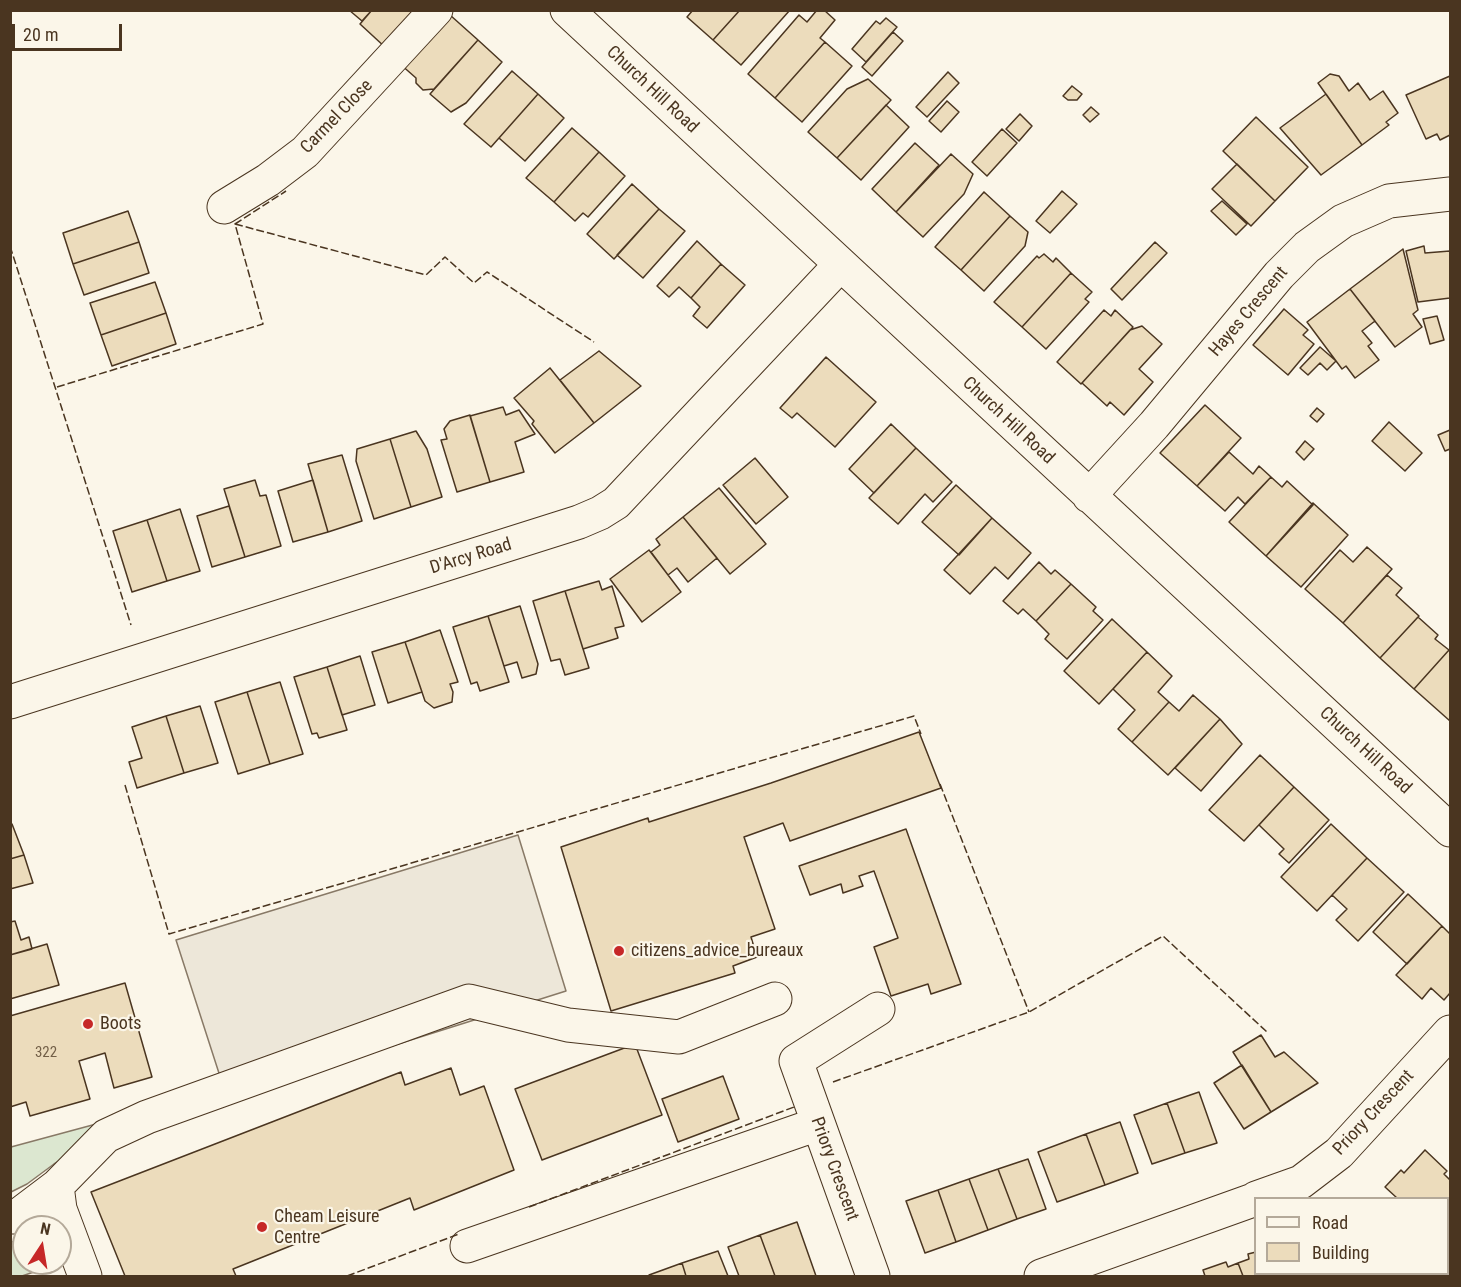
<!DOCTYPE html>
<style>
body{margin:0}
#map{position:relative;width:1461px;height:1287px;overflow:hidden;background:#fbf6e9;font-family:"Roboto Condensed",sans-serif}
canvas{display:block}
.frame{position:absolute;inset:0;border:12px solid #4a3520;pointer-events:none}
.legend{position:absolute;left:1254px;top:1197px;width:195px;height:78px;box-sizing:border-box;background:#fbf6e9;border:2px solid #b4a999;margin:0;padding:8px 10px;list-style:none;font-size:18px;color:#4a3520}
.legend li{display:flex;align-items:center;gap:12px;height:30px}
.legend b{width:30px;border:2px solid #b4a999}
.north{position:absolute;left:12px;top:1215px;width:60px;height:60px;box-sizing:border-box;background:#fbf6e9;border:2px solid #b4a999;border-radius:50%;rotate:12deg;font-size:16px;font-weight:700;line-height:24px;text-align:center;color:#4a3520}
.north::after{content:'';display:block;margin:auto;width:21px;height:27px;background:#c62828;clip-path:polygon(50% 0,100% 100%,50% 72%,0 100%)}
.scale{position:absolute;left:12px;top:24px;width:110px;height:27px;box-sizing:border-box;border:3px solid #4a3520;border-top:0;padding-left:8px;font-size:18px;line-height:21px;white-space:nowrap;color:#4a3520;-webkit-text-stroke:4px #fbf6e9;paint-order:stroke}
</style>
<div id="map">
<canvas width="1461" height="1287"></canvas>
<div class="frame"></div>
<ul class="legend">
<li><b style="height:8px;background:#fbf6e9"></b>Road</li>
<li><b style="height:16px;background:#ecdcbc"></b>Building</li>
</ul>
<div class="north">N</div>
<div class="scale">20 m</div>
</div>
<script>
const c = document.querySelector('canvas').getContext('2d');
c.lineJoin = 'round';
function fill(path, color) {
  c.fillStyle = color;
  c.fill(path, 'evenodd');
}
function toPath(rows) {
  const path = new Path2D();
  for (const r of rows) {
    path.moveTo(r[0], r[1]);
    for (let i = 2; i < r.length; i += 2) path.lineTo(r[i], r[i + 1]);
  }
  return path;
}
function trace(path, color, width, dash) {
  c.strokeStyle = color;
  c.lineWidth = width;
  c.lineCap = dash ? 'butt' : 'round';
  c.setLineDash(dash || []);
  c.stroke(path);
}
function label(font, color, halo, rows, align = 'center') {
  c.font = font + ' "Roboto Condensed",sans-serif';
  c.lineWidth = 4.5;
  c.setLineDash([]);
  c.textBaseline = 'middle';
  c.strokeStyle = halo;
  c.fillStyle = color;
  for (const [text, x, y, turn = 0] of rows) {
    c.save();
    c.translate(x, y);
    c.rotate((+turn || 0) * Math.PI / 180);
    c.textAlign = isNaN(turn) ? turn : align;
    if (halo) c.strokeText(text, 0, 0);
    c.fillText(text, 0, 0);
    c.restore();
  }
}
const green = toPath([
 [111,1120,112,1129,54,1164,27,1184,11,1192,11,1147,111,1120],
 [24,1240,24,1263,60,1263,22,1276,11,1276,11,1242,24,1240]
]);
const parking = toPath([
 [518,835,566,991,227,1098,176,940,518,835]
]);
const building = toPath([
 [349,10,372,10,362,21,349,10],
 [372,10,420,10,386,48,360,24,372,10],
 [693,10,740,10,713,40,687,17,693,10],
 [740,10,790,10,741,65,713,40,740,10],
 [817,10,824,10,835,20,820,38,825,42,775,98,748,74,799,15,807,22,817,10],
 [450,15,478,40,434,89,423,90,416,83,416,78,399,63,450,15],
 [886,18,897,27,866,62,852,49,876,21,880,24,886,18],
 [893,32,903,41,872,76,862,67,893,32],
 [478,40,502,62,466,103,451,112,430,94,478,40],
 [825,42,852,66,802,122,775,98,825,42],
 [512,71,538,94,491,147,464,124,512,71],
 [948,72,959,83,927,117,916,107,948,72],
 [1330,74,1339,76,1349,91,1358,83,1370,100,1383,91,1398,113,1386,122,1389,125,1362,145,1318,83,1330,74],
 [1450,76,1450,135,1440,140,1437,134,1426,139,1406,95,1450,76],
 [868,79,891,100,837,158,808,132,847,89,868,79],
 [1072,86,1082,94,1077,100,1068,100,1063,96,1072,86],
 [538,94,564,118,525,161,499,138,538,94],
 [1326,94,1362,145,1321,175,1280,128,1326,94],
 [947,101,959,112,941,132,929,121,947,101],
 [886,105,909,127,861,180,837,158,886,105],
 [1091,107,1099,114,1090,122,1083,115,1091,107],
 [1020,114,1032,126,1019,141,1006,129,1020,114],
 [1256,117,1308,167,1275,201,1223,151,1256,117],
 [572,128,599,152,554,202,526,178,572,128],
 [1002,129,1017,143,987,176,972,162,1002,129],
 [915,143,939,165,896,212,872,189,915,143],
 [599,152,625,176,588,217,583,213,575,221,554,202,599,152],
 [951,154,973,174,964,194,923,237,896,212,951,154],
 [1237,164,1275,201,1251,226,1212,189,1237,164],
 [632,184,659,209,614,259,587,234,632,184],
 [1062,191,1077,204,1050,233,1036,221,1062,191],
 [984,192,1010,216,961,270,935,247,984,192],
 [1222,201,1247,224,1236,235,1211,211,1222,201],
 [659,209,685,231,643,278,617,255,659,209],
 [128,211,139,242,73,264,63,233,128,211],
 [1010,216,1028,232,1025,246,984,291,961,270,1010,216],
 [697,241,721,264,691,298,679,287,669,297,657,286,697,241],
 [139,242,149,273,84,295,73,264,139,242],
 [1155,242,1167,253,1122,300,1111,289,1155,242],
 [1424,246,1425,253,1450,251,1450,298,1418,302,1406,251,1424,246],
 [1403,249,1418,310,1413,314,1422,327,1395,347,1350,289,1403,249],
 [1044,254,1053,262,1056,258,1071,273,1022,327,994,302,1037,256,1039,258,1044,254],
 [721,264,745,285,707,328,693,316,700,307,691,298,721,264],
 [1071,273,1092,292,1085,299,1089,302,1046,349,1022,327,1071,273],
 [155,282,166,313,101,335,90,303,155,282],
 [1350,289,1375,321,1362,331,1372,343,1368,346,1379,360,1355,378,1346,366,1342,369,1307,322,1350,289],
 [1284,309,1308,330,1303,335,1314,344,1288,375,1253,345,1284,309],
 [1104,310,1111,316,1115,310,1133,327,1081,384,1057,362,1104,310],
 [166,313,176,344,112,366,101,335,166,313],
 [1437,316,1444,340,1430,344,1423,319,1437,316],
 [1142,326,1162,344,1139,369,1153,382,1124,415,1110,402,1107,406,1082,383,1130,330,1142,326],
 [1320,347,1336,361,1327,370,1320,363,1308,375,1300,368,1320,347],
 [599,351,641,386,594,423,560,380,599,351],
 [826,357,876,402,835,447,797,413,792,418,780,408,826,357],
 [550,368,594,423,555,453,532,424,534,421,514,398,550,368],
 [1205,405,1241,438,1197,486,1160,453,1205,405],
 [503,407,506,415,519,410,535,434,515,442,524,472,490,482,470,416,503,407],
 [1317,408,1324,414,1317,422,1310,416,1317,408],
 [470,415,490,482,457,492,441,440,447,439,444,429,450,421,470,415],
 [1389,422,1422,453,1405,471,1372,441,1389,422],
 [891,424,916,448,874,493,849,469,891,424],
 [1450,430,1450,449,1445,451,1438,435,1450,430],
 [416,431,427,449,442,497,411,507,390,439,416,431],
 [390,439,411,507,374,519,356,461,357,449,390,439],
 [1305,441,1314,449,1304,460,1296,452,1305,441],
 [916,448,952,482,933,502,925,494,898,524,869,498,916,448],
 [1229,452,1253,474,1259,466,1271,477,1245,504,1238,497,1225,511,1197,486,1229,452],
 [342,455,362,521,328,532,308,464,342,455],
 [755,458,788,497,756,524,723,485,755,458],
 [1271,477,1282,487,1287,481,1313,505,1266,556,1229,522,1271,477],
 [255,480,260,496,266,495,281,546,245,557,224,489,255,480],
 [313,480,328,532,293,542,278,491,313,480],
 [956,485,992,518,959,555,922,522,956,485],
 [719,488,766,544,730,574,683,517,719,488],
 [1313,503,1348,535,1301,587,1266,556,1313,503],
 [229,506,245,557,212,567,197,516,229,506],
 [180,509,200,571,167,581,147,520,180,509],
 [683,517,717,558,688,582,677,568,668,575,651,552,660,545,656,539,683,517],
 [992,518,1031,553,1008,579,995,567,970,594,944,570,992,518],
 [147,520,167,581,132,592,113,531,147,520],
 [1367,547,1392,569,1343,623,1305,589,1340,550,1353,562,1367,547],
 [649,550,681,592,642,622,610,579,649,550],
 [1039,562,1051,574,1055,570,1071,584,1036,621,1023,609,1018,614,1003,601,1039,562],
 [1387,575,1402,588,1396,595,1419,616,1380,658,1343,623,1387,575],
 [599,581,602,590,612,586,624,626,615,628,618,638,583,649,565,591,599,581],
 [1071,584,1096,607,1093,611,1103,620,1067,659,1045,639,1049,634,1036,621,1071,584],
 [565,591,589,668,565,675,560,659,551,661,533,601,565,591],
 [520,606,538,664,536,674,522,678,517,662,504,666,488,616,520,606],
 [488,616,509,682,480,691,477,682,471,684,453,627,488,616],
 [1418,617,1438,635,1435,639,1449,650,1414,689,1380,658,1418,617],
 [1112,619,1147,652,1099,704,1064,671,1112,619],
 [440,630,458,682,450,684,453,692,452,702,434,708,425,701,405,642,440,630],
 [405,642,422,692,388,703,372,652,405,642],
 [1449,650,1450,652,1450,721,1414,689,1449,650],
 [1147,652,1172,676,1158,692,1169,702,1132,742,1118,729,1135,710,1113,689,1147,652],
 [360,656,375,705,342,715,327,667,360,656],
 [327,667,347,730,319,738,317,733,312,734,294,677,327,667],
 [280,682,303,754,270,764,247,692,280,682],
 [247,692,270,764,238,774,215,702,247,692],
 [1193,695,1220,719,1168,775,1132,742,1169,702,1179,711,1193,695],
 [200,706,218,763,184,773,166,716,200,706],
 [166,716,184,773,137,788,129,762,142,758,132,727,166,716],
 [1220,719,1242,744,1201,791,1175,768,1220,719],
 [919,732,941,788,790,841,783,823,744,837,775,929,751,937,757,957,733,966,735,973,611,1011,561,847,648,818,649,822,771,783,919,732],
 [1260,755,1294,787,1244,841,1209,810,1260,755],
 [1294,787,1329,820,1289,863,1279,854,1284,849,1259,825,1294,787],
 [12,824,24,855,10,859,10,825,12,824],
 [1331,824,1367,858,1317,911,1281,877,1331,824],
 [906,829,961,984,931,994,928,984,891,996,874,947,898,938,874,871,859,876,863,886,843,893,841,884,810,895,799,866,906,829],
 [24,855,33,883,10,889,10,859,24,855],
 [1367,858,1404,892,1358,941,1336,920,1347,909,1332,895,1367,858],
 [1408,894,1442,926,1407,964,1373,932,1408,894],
 [15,921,21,940,29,937,32,949,10,955,10,922,15,921],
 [1442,926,1450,934,1450,993,1444,1000,1431,988,1422,999,1396,975,1442,926],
 [47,944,59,985,10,999,10,955,47,944],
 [125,983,152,1077,114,1088,105,1053,79,1061,90,1099,30,1116,26,1102,10,1107,10,1016,125,983],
 [1261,1035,1275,1057,1284,1052,1318,1083,1271,1112,1233,1052,1261,1035],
 [635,1044,662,1115,542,1160,515,1089,635,1044],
 [1242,1065,1271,1112,1244,1129,1214,1083,1242,1065],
 [451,1068,460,1095,484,1086,514,1170,414,1210,410,1198,233,1269,236,1276,125,1276,91,1192,401,1072,405,1085,451,1068],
 [723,1076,739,1119,678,1142,662,1099,723,1076],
 [1199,1092,1217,1143,1185,1153,1167,1103,1199,1092],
 [1167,1103,1185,1153,1152,1164,1134,1115,1167,1103],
 [1120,1122,1138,1173,1105,1185,1086,1134,1120,1122],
 [1086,1134,1105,1185,1057,1202,1038,1152,1086,1134],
 [1425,1150,1447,1171,1444,1174,1450,1180,1450,1199,1448,1203,1448,1198,1397,1198,1385,1187,1401,1170,1404,1173,1425,1150],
 [1028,1159,1046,1209,1017,1219,998,1169,1028,1159],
 [998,1169,1017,1219,988,1230,969,1179,998,1169],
 [969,1179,988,1230,956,1242,938,1190,969,1179],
 [938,1190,956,1242,925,1253,906,1201,938,1190],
 [797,1222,816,1276,775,1276,760,1235,797,1222],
 [760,1235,775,1276,739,1276,728,1247,760,1235],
 [718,1251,728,1276,686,1276,682,1263,718,1251],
 [1256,1252,1256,1274,1276,1274,1278,1276,1243,1276,1238,1263,1249,1259,1248,1254,1256,1252],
 [1226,1262,1228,1267,1238,1263,1243,1276,1205,1276,1203,1270,1226,1262],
 [682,1263,686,1276,650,1276,649,1275,682,1263],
 [1276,1274,1321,1274,1322,1276,1278,1276,1276,1274]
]);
const minor = toPath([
 [567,10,1450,830],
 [224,207,268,180,305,152,436,10],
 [1089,496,1154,425,1279,275,1307,247,1343,221,1389,201,1450,194],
 [10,702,579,522,600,513,616,503,840,265],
 [57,1186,106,1136,147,1117,469,1001,568,1025,679,1037,775,999],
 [1256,1198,1301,1182,1339,1153,1450,1032],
 [10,1217,16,1217,57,1186,60,1209,85,1276],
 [467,1246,818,1124],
 [873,1276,796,1061,878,1009],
 [1041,1276,1256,1199]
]);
const fence = toPath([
 [235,224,426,275,445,257,474,283,487,272,594,342],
 [10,246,131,625],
 [57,387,263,324,235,224,286,191],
 [940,784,1029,1012],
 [125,785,169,934,914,716,921,734],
 [833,1082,1029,1012,1163,936,1267,1032],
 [529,1207,794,1107],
 [347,1276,459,1234]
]);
const markers = [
 [619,951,6,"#c62828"],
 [88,1024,6,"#c62828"],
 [262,1227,6,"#c62828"]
];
const numberNames = [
 ["322",46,1053]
];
const streetNames = [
 ["Church Hill Road",652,90,43],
 ["Carmel Close",337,117,-46],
 ["Hayes Crescent",1249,312,-50],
 ["Church Hill Road",1008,421,43],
 ["D'Arcy Road",471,557,-17],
 ["Church Hill Road",1365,751,43],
 ["Priory Crescent",1374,1113,-47],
 ["Priory Crescent",834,1169,70]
];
const poiNames = [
 ["citizens_advice_bureaux",631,951],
 ["Boots",100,1024],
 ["Cheam Leisure",274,1217],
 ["Centre",274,1238]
];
fill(green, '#dce7d0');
trace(green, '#887966', 1.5);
fill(parking, '#ede7d9');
trace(parking, '#887966', 1.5);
fill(building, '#ecdcbc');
trace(building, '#4a3520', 1.5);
trace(minor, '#4a3520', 35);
trace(minor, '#fbf6e9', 33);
trace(fence, '#4a3520', 1.5, [8, 3]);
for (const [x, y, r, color] of markers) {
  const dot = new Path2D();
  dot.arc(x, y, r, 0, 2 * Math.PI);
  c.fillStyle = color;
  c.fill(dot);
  trace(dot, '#fbf6e9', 2);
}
label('15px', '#725f47', null, numberNames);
label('18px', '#4a3520', '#fbf6e9', streetNames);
label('18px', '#4a3520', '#fbf6e9', poiNames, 'left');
</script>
